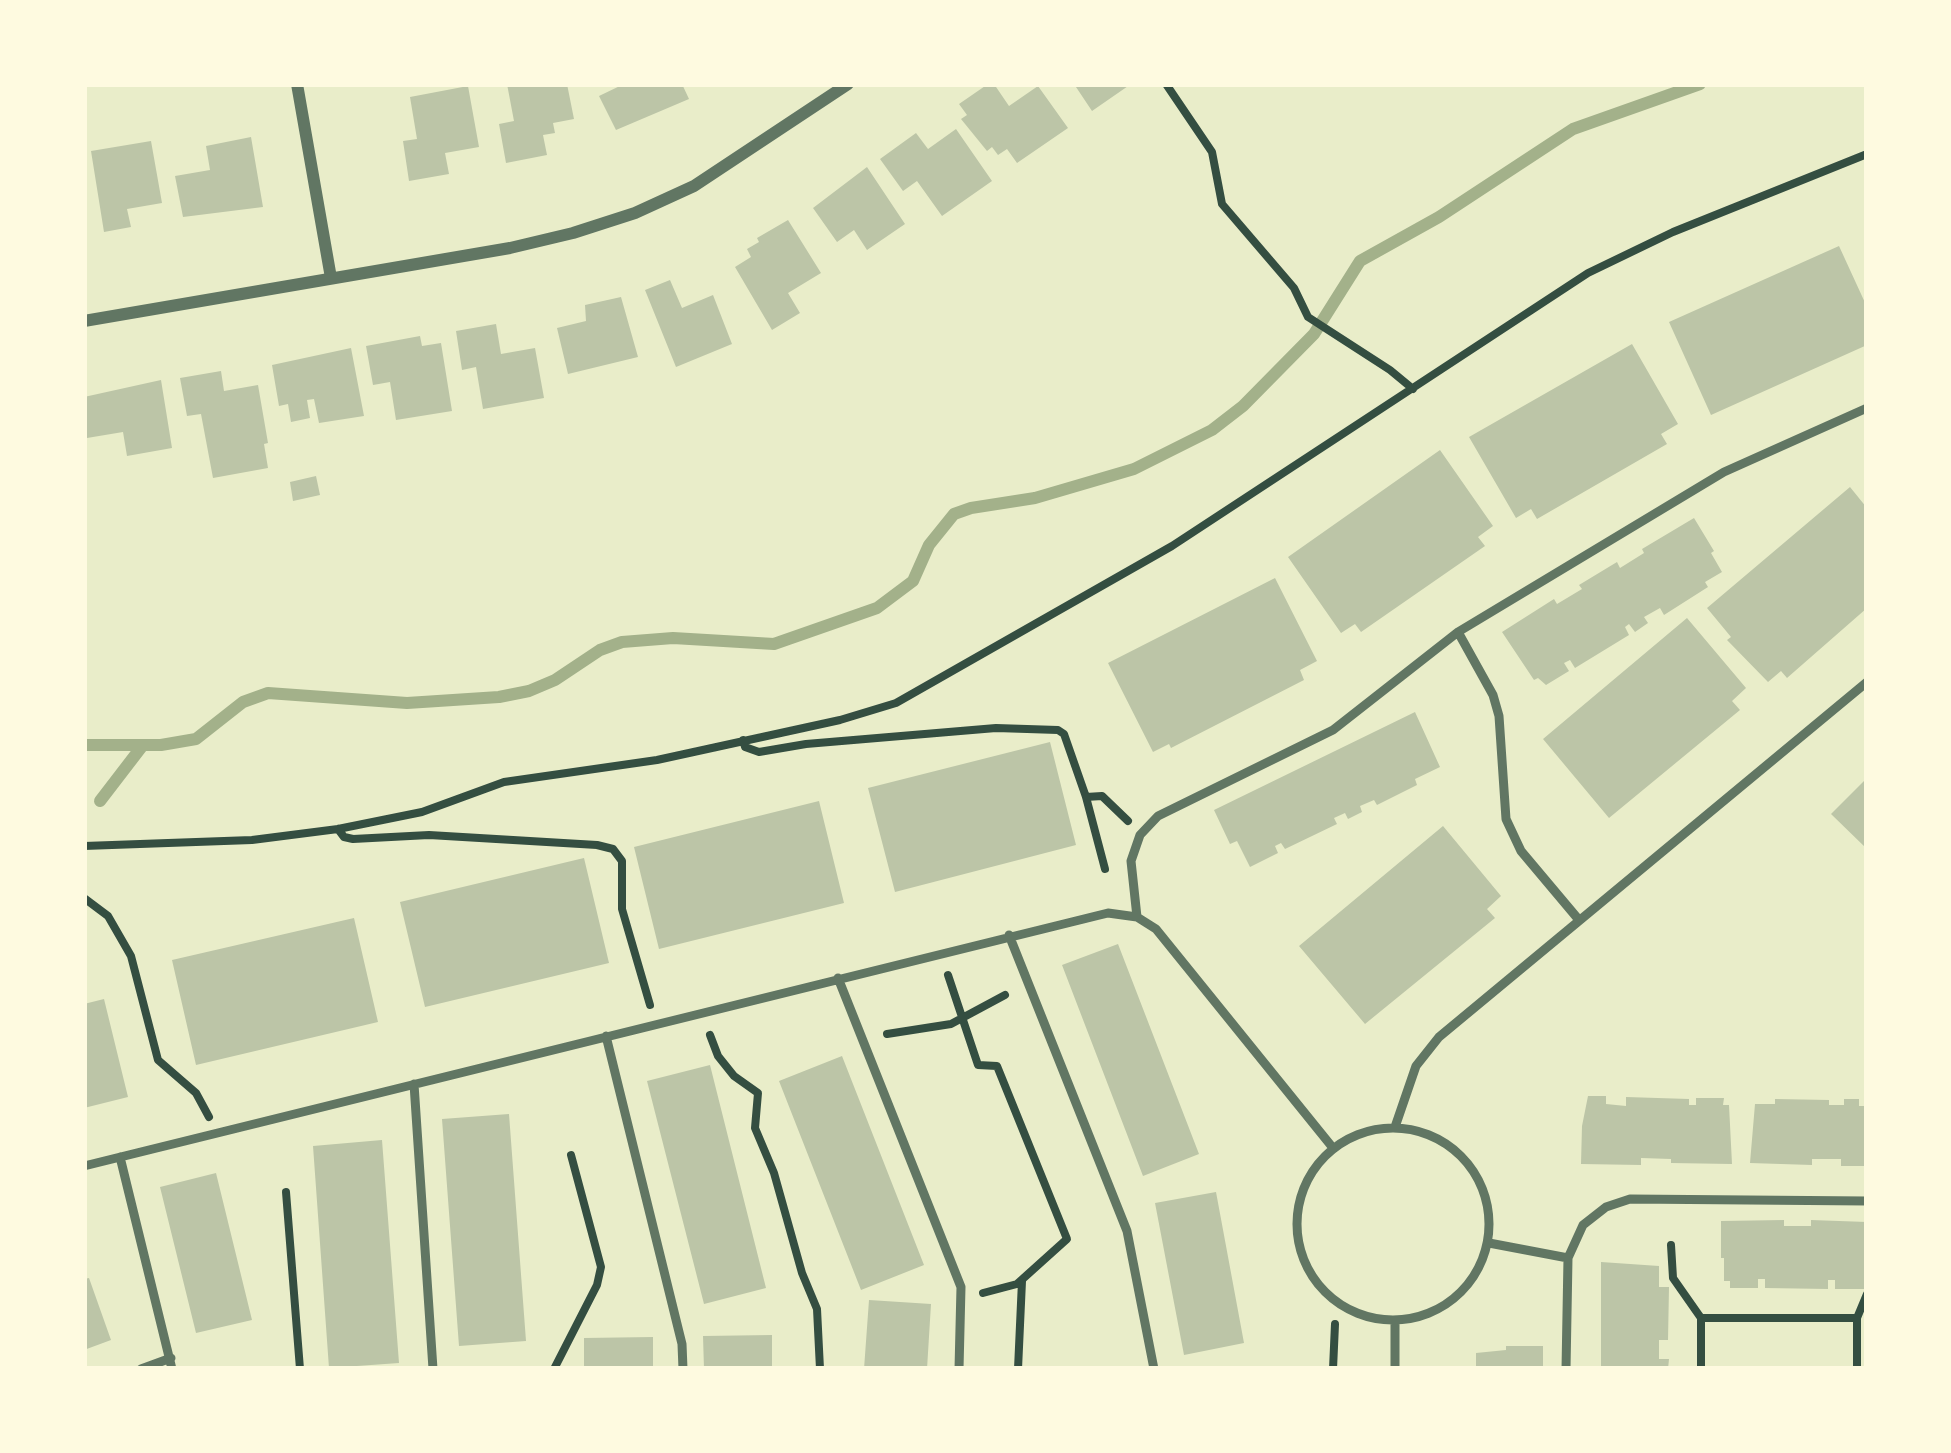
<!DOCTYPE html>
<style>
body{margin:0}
#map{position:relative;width:1951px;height:1453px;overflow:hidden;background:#e9edc9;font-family:Commissioner,sans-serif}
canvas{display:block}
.frame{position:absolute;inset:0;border:87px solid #fefae0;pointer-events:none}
</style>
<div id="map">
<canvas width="1951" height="1453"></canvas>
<div class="frame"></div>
</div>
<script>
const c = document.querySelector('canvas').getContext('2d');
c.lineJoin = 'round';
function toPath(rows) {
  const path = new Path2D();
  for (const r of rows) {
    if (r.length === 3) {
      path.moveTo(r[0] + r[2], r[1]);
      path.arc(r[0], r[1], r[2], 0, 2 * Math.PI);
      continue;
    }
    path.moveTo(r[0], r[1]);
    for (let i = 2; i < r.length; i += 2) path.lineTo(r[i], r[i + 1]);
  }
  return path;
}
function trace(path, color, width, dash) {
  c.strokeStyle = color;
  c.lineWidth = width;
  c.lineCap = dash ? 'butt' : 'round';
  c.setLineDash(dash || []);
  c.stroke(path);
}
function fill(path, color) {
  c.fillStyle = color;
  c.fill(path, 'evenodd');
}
const stream = toPath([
 [84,745,161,745,196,739,243,702,268,693,407,703,499,697,529,691,555,680,600,650,622,642,673,638,774,644,877,608,913,581,929,545,954,514,971,508,1035,498,1134,469,1212,430,1243,406,1314,334,1360,261,1439,217,1573,129,1700,84],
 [100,801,143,745]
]);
const building = toPath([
 [507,84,567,84,574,119,553,123,555,133,543,135,547,155,506,163,499,124,514,121],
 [624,84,682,84,689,99,616,130,599,96],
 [988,84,994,84,1009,106,1038,86,1068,128,1017,163,1007,149,998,155,992,147,987,151,961,119,967,115,959,104],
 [1074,84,1131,84,1092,111],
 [468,86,479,147,445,153,449,174,409,181,403,141,417,139,410,97],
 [956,129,992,181,942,216,917,181,903,191,880,159,916,133,928,149],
 [251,137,263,207,183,217,175,176,210,170,206,146],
 [151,141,162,203,127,209,131,227,104,232,91,151],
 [867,167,905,224,867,250,854,230,837,242,813,208],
 [788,220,821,273,788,293,800,313,772,330,735,267,751,257,747,249,759,242,757,238],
 [1839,246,1867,307,1867,345,1711,415,1669,322],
 [670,280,682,308,713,295,732,344,676,367,645,290],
 [621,297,638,357,568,374,557,328,586,321,585,305],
 [496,324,501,354,535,348,544,398,483,409,476,367,462,370,456,331],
 [420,336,422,346,441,343,452,411,396,420,390,382,373,385,366,346],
 [1632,344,1678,424,1661,434,1667,444,1537,519,1531,509,1516,518,1469,437],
 [351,348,364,416,319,423,314,399,307,400,310,418,291,422,288,404,279,406,272,365],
 [221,371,224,391,258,385,268,443,264,444,268,468,213,478,201,414,187,416,180,378],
 [161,380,172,448,127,456,123,432,87,438,84,397],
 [1440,450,1493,526,1478,537,1485,546,1361,632,1355,624,1341,633,1288,557],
 [316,476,320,495,293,501,290,482],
 [1850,487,1867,508,1867,608,1787,678,1781,671,1768,682,1727,640,1731,637,1707,608],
 [1694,518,1714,551,1711,553,1722,572,1705,582,1708,587,1664,615,1660,608,1644,617,1648,623,1635,632,1629,624,1625,627,1629,635,1575,668,1570,660,1564,663,1569,671,1546,685,1538,678,1534,680,1502,632,1554,599,1557,604,1582,589,1579,585,1617,562,1620,568,1644,553,1642,549],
 [1275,578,1317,661,1300,670,1304,680,1171,748,1169,744,1153,752,1108,663],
 [1687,618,1746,688,1732,701,1740,710,1609,818,1543,739],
 [1415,712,1440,767,1415,779,1417,785,1377,805,1374,800,1360,806,1362,812,1348,819,1345,813,1334,818,1337,824,1285,849,1281,843,1275,846,1278,853,1250,867,1237,841,1230,844,1214,810],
 [1050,742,1076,845,895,892,868,788],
 [1867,778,1867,849,1831,814],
 [819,801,844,903,659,949,634,847],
 [1443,826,1501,896,1487,909,1495,918,1365,1024,1299,946],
 [584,858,609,963,425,1007,400,902],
 [354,918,378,1022,196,1065,172,960],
 [1118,944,1199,1154,1143,1176,1062,965],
 [104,999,128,1097,84,1108,84,1004],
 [842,1056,924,1265,861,1290,779,1081],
 [710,1065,766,1288,704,1304,647,1081],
 [1588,1096,1606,1096,1606,1104,1626,1106,1626,1097,1689,1099,1689,1105,1696,1105,1696,1098,1724,1098,1723,1105,1729,1105,1732,1164,1671,1163,1671,1159,1641,1158,1641,1165,1581,1164,1582,1126],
 [1775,1099,1829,1100,1829,1105,1844,1105,1844,1099,1859,1099,1859,1106,1867,1106,1867,1166,1841,1166,1841,1159,1812,1159,1812,1165,1750,1163,1755,1104,1775,1104],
 [509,1114,526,1341,459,1346,442,1119],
 [382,1140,399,1363,329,1368,313,1146],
 [216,1173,252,1320,196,1333,160,1187],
 [1216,1192,1244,1343,1184,1355,1155,1203],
 [1784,1220,1784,1226,1811,1226,1811,1220,1867,1222,1865,1289,1835,1289,1835,1280,1828,1280,1828,1289,1765,1288,1765,1279,1758,1279,1758,1288,1730,1288,1730,1281,1724,1281,1724,1258,1721,1258,1721,1221],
 [1601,1262,1659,1266,1659,1287,1669,1287,1668,1340,1659,1340,1659,1359,1669,1359,1668,1369,1601,1369],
 [89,1278,111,1340,84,1350,84,1279],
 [869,1300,931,1304,927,1369,864,1369],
 [772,1335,772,1369,704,1369,703,1336],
 [653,1337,653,1369,584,1369,584,1338],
 [1506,1346,1543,1346,1543,1369,1476,1369,1476,1353,1506,1350]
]);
const path = toPath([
 [1166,84,1212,152,1222,204,1294,288,1308,317,1390,370,1413,389],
 [743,740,745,747,759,752,806,744,996,728,1058,730,1064,734,1086,797,1105,869],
 [1086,797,1102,796,1128,821],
 [338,829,344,837,353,839,429,835,597,845,613,849,622,861,622,909,650,1005],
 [84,846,252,840,338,829,422,812,504,782,657,760,840,720,896,703,1172,546,1588,273,1673,232,1867,154],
 [84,898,108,916,131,956,158,1060,196,1093,209,1117],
 [948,975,978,1065,997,1066,1067,1239,1017,1284,983,1293],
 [887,1034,951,1024,1005,995],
 [710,1035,718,1056,734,1076,758,1093,755,1128,774,1173,802,1273,817,1309,820,1369],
 [286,1192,300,1369],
 [1671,1245,1673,1278,1701,1318],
 [554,1369,597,1285,601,1267,571,1155],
 [1018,1369,1022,1281],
 [1333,1369,1335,1324],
 [1701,1369,1701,1318,1857,1318],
 [1857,1369,1857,1318,1867,1294]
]);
const service = toPath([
 [1458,632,1493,695,1499,716,1506,819,1521,851,1579,920],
 [1137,917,1131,861,1140,835,1158,816,1333,730,1458,632,1724,472,1867,408],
 [1009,935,1127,1231,1154,1369],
 [838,978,961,1287,959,1369],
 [606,1036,682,1344,683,1369],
 [414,1084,433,1369],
 [1395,1127,1416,1066,1439,1037,1867,682],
 [1393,1224,96],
 [120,1157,172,1369],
 [84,1166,1108,913,1137,917,1156,929,1333,1148],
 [1489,1243,1568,1258],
 [1395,1321,1395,1369],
 [141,1369,171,1358],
 [1566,1369,1568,1258,1583,1225,1606,1207,1630,1199,1867,1201]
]);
const minor = toPath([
 [297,84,331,278],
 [84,321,510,248,573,233,635,213,694,186,848,84]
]);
trace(stream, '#a3b18a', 12);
fill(building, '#bcc5a7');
trace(path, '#344e41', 8);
trace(service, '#617663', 9);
trace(minor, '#617663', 12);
</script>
